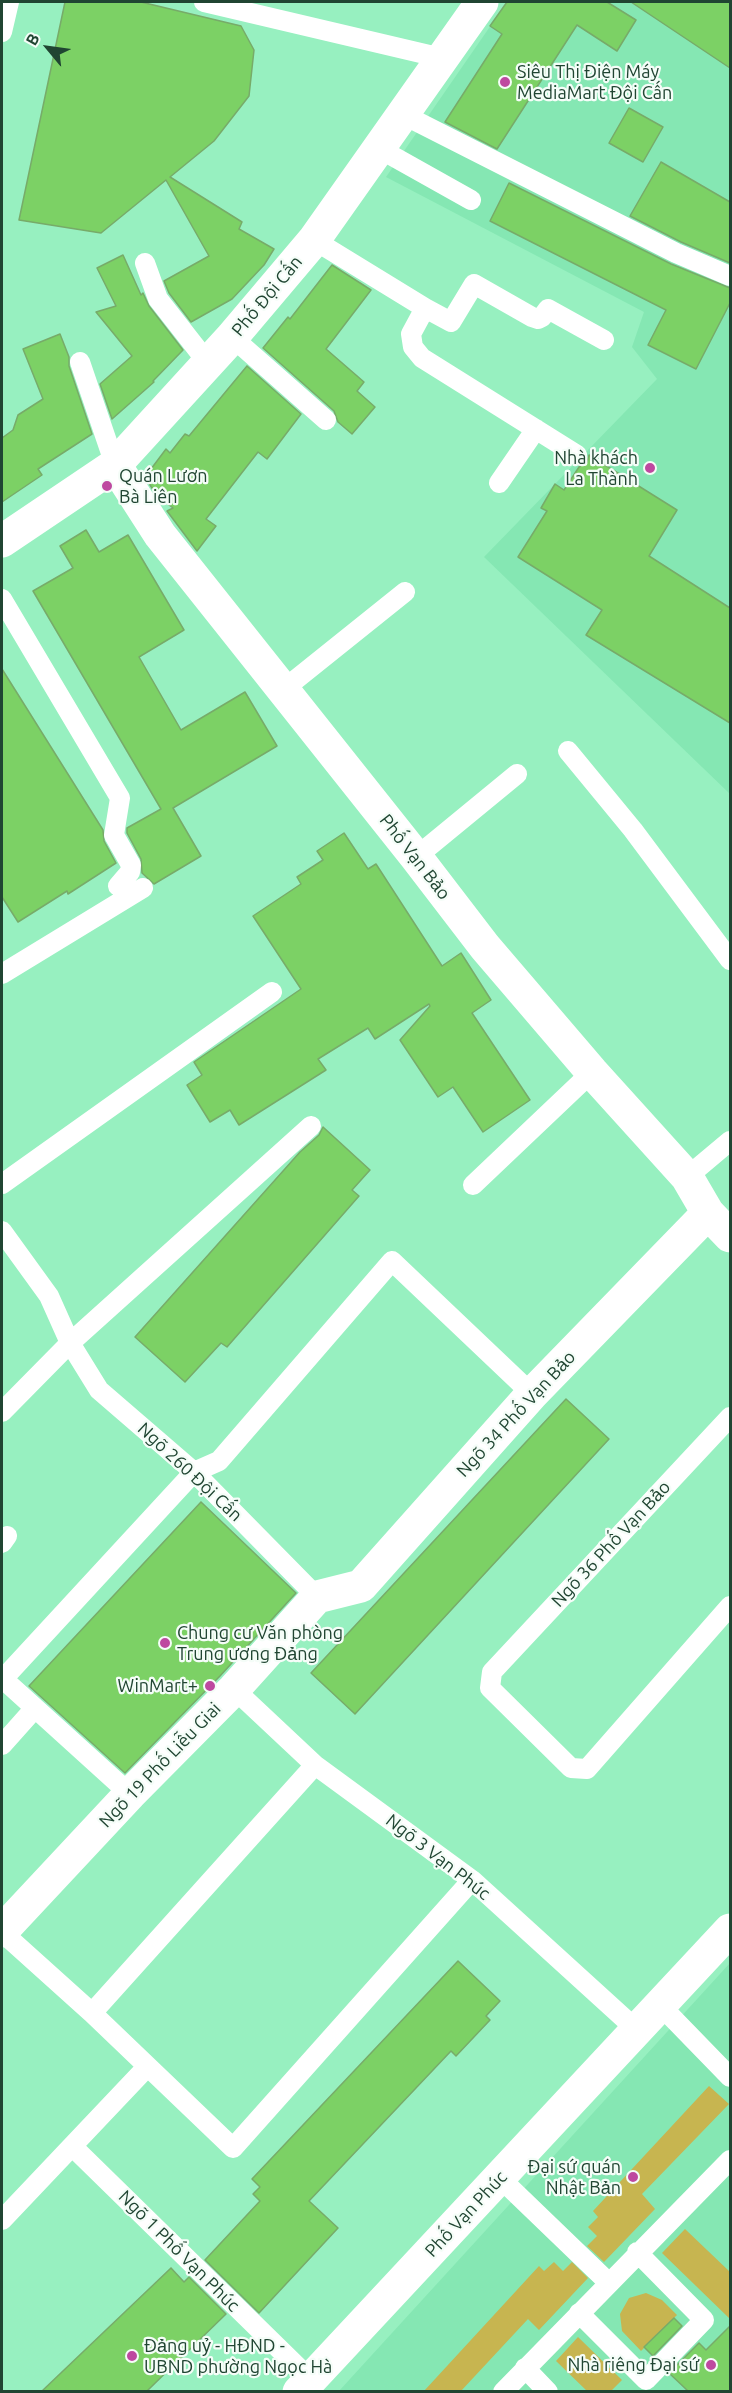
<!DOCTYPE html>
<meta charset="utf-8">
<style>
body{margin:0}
#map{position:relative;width:732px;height:2393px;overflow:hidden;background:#97f0c0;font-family:Ubuntu,sans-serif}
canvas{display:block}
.frame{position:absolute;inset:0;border:3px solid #204532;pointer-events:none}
.north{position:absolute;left:18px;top:18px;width:60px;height:60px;-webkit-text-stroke:4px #f5fdf8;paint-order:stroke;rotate:299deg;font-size:16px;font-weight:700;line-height:24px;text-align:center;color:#204532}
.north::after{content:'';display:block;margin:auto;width:21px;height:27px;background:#204532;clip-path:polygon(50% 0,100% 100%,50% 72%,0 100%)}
</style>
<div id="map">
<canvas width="732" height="2393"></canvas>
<div class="frame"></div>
<div class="north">B</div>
</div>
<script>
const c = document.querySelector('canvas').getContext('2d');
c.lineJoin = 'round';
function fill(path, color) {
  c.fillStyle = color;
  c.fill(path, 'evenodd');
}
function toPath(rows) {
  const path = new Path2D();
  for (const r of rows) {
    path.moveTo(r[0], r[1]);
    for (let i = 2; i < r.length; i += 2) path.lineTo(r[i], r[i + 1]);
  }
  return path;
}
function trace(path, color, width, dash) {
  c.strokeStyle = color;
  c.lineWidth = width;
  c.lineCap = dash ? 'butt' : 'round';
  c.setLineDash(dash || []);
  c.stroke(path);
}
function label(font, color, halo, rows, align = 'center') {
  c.font = font + ' Ubuntu,sans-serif';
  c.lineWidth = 4.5;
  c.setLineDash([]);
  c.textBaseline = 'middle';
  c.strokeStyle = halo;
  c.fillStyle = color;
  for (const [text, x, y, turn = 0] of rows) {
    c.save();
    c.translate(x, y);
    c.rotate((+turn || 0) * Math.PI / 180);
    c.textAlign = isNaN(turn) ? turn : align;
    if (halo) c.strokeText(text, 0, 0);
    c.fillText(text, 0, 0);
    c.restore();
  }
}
const built = toPath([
 [507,2,730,2,730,794,484,557,657,379,632,347,644,312,386,177],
 [730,1963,730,2391,339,2391]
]);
const green = toPath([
 [709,2086,729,2104,642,2194,655,2209,604,2262,587,2246,597,2236,588,2227,598,2217,593,2211],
 [685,2229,729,2271,730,2270,730,2319,662,2253],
 [554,2262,563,2271,572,2262,588,2278,539,2330,528,2319,461,2391,424,2391,539,2266,544,2271],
 [646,2293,662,2300,677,2315,641,2351,622,2331,620,2314,629,2298],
 [578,2337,622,2380,611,2391,587,2391,556,2361]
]);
const building = toPath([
 [65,2,141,2,241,26,254,50,249,96,214,141,170,177,242,222,239,229,274,249,264,265,232,299,191,322,169,293,164,281,209,256,166,180,101,233,19,220,65,2],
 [507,2,607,2,636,20,617,51,577,25,497,149,445,122,502,34,490,26,507,2],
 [631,2,730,2,730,68,631,2],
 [629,108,663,127,643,162,609,143,629,108],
 [661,162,730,202,730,263,681,242,630,216,661,162],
 [509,183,671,264,730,288,730,303,696,369,648,345,666,310,490,221,509,183],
 [123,255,141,295,143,293,149,306,183,350,153,381,154,382,112,419,100,384,132,356,96,312,116,306,97,268,123,255],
 [332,265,371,290,326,349,364,382,357,391,375,407,352,434,338,422,334,411,263,348,288,317,290,319,332,265],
 [60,334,69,357,69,366,92,434,38,469,42,475,2,502,2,438,13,430,18,415,43,399,23,349,60,334],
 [247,366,301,414,267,459,258,452,206,519,216,526,197,551,167,511,173,508,157,496,145,477,166,449,170,453,185,434,189,436,247,366],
 [589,455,677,510,649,556,730,608,730,723,586,635,602,610,518,557,547,511,541,508,555,484,564,490,579,467,587,462,589,455],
 [86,530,99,552,128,535,184,630,139,657,181,730,245,692,277,746,173,808,201,856,154,884,142,873,141,859,127,833,127,828,161,809,33,591,73,568,60,546,86,530],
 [2,669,103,830,104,841,116,863,68,894,67,891,18,922,2,897,2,669],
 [344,833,368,869,376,864,442,966,461,953,491,1000,472,1013,530,1100,483,1132,453,1087,438,1097,400,1040,430,1006,429,1004,375,1039,368,1028,318,1059,326,1070,239,1125,230,1110,210,1122,187,1085,202,1075,194,1062,301,989,253,916,301,884,297,877,323,860,317,851,344,833],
 [323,1127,370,1170,352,1190,359,1196,227,1347,221,1343,185,1382,135,1337,300,1152,319,1135,323,1127],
 [566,1399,609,1439,355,1714,311,1673,566,1399],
 [201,1502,296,1593,220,1676,125,1773,29,1686,201,1502],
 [458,1961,500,2001,486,2016,490,2020,456,2056,451,2051,309,2201,338,2228,259,2313,205,2260,260,2201,253,2194,260,2187,252,2179,458,1961],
 [171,2268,184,2282,189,2277,226,2314,147,2391,42,2391,171,2268],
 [674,2318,682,2326,653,2356,644,2347,674,2318],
 [730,2326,730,2391,688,2391,669,2373,699,2343,706,2350,730,2326]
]);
const service = toPath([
 [204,2,442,58],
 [2,32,9,2],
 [404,115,676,253,730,276],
 [380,149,471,200],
 [314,240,425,308,411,334,413,347,422,358,577,455],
 [145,263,158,299,208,363],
 [425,308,451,322,474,284,532,317,538,319,542,317,548,309,604,340],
 [232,337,326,420],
 [80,362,115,465],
 [499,483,536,429],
 [2,599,120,798,114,835,131,865,130,872,118,886],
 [284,689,405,592],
 [568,751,633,830,730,960],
 [416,857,517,774],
 [2,974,143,888],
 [687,1177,730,1141],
 [2,1184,272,992],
 [473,1185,592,1072],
 [2,1231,49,1296,70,1343,99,1390,194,1472,317,1597],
 [2,1412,70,1343,311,1126],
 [730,1417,492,1672,490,1688,571,1768,587,1769,730,1606],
 [2,1543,7,1536],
 [234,1689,315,1765,472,1880,638,2031],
 [2,1745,35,1708],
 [130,1794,3,1679,194,1472,219,1461,392,1261,532,1394],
 [2,1932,92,2013,233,2148,472,1880],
 [661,2006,730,2077],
 [92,2013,315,1765],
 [73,2147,311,2380],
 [500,2178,609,2283],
 [2,2220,147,2067],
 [579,2313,646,2380,704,2320,637,2252],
 [525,2368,548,2392],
 [503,2392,730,2160]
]);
const minor = toPath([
 [115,465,160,535,416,857,485,947,592,1072,687,1177,708,1213,730,1236],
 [2,1931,130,1794,234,1689,317,1597,361,1586,532,1394,708,1213]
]);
const tertiary = toPath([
 [2,541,115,465,232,337,314,240,482,2],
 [299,2392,730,1930]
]);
const markers = [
 [505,82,6,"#be49a0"],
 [650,468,6,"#be49a0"],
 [107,486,6,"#be49a0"],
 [165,1643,6,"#be49a0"],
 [210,1686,6,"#be49a0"],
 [633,2177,6,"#be49a0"],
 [132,2356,6,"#be49a0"],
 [711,2365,6,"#be49a0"]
];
const poiNames = [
 ["Siêu Thị Điện Máy",517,72],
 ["MediaMart Đội Cấn",517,93],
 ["Nhà khách",638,458,"right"],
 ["La Thành",638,479,"right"],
 ["Quán Lươn",119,476],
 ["Bà Liên",119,497],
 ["Chung cư Văn phòng",177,1633],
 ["Trung ương Đảng",177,1654],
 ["WinMart+",198,1686,"right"],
 ["Đại sứ quán",621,2167,"right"],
 ["Nhật Bản",621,2188,"right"],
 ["Đảng uỷ - HĐND -",144,2346],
 ["UBND phường Ngọc Hà",144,2367],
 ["Nhà riêng Đại sứ",699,2365,"right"]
];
const streetNames = [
 ["Phố Đội Cấn",267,296,-50],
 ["Phố Vạn Bảo",415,857,52],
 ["Ngõ 34 Phố Vạn Bảo",516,1414,-47],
 ["Ngõ 260 Đội Cấn",190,1472,43],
 ["Ngõ 36 Phố Vạn Bảo",611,1544,-47],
 ["Ngõ 19 Phố Liễu Giai",160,1765,-46],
 ["Ngõ 3 Vạn Phúc",438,1857,38],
 ["Phố Vạn Phúc",466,2214,-47],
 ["Ngõ 1 Phố Vạn Phúc",179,2251,45]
];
fill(built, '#85e7b3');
fill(green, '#c7b550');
fill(building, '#7cd165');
trace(building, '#77ab69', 1.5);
trace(service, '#fff', 20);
trace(minor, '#fff', 33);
trace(tertiary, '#fff', 33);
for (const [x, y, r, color] of markers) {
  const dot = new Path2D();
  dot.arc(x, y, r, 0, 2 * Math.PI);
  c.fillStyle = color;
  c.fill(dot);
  trace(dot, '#f5fdf8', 2);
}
label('18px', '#204532', '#f5fdf8', poiNames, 'left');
label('18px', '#204532', '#f5fdf8', streetNames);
</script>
